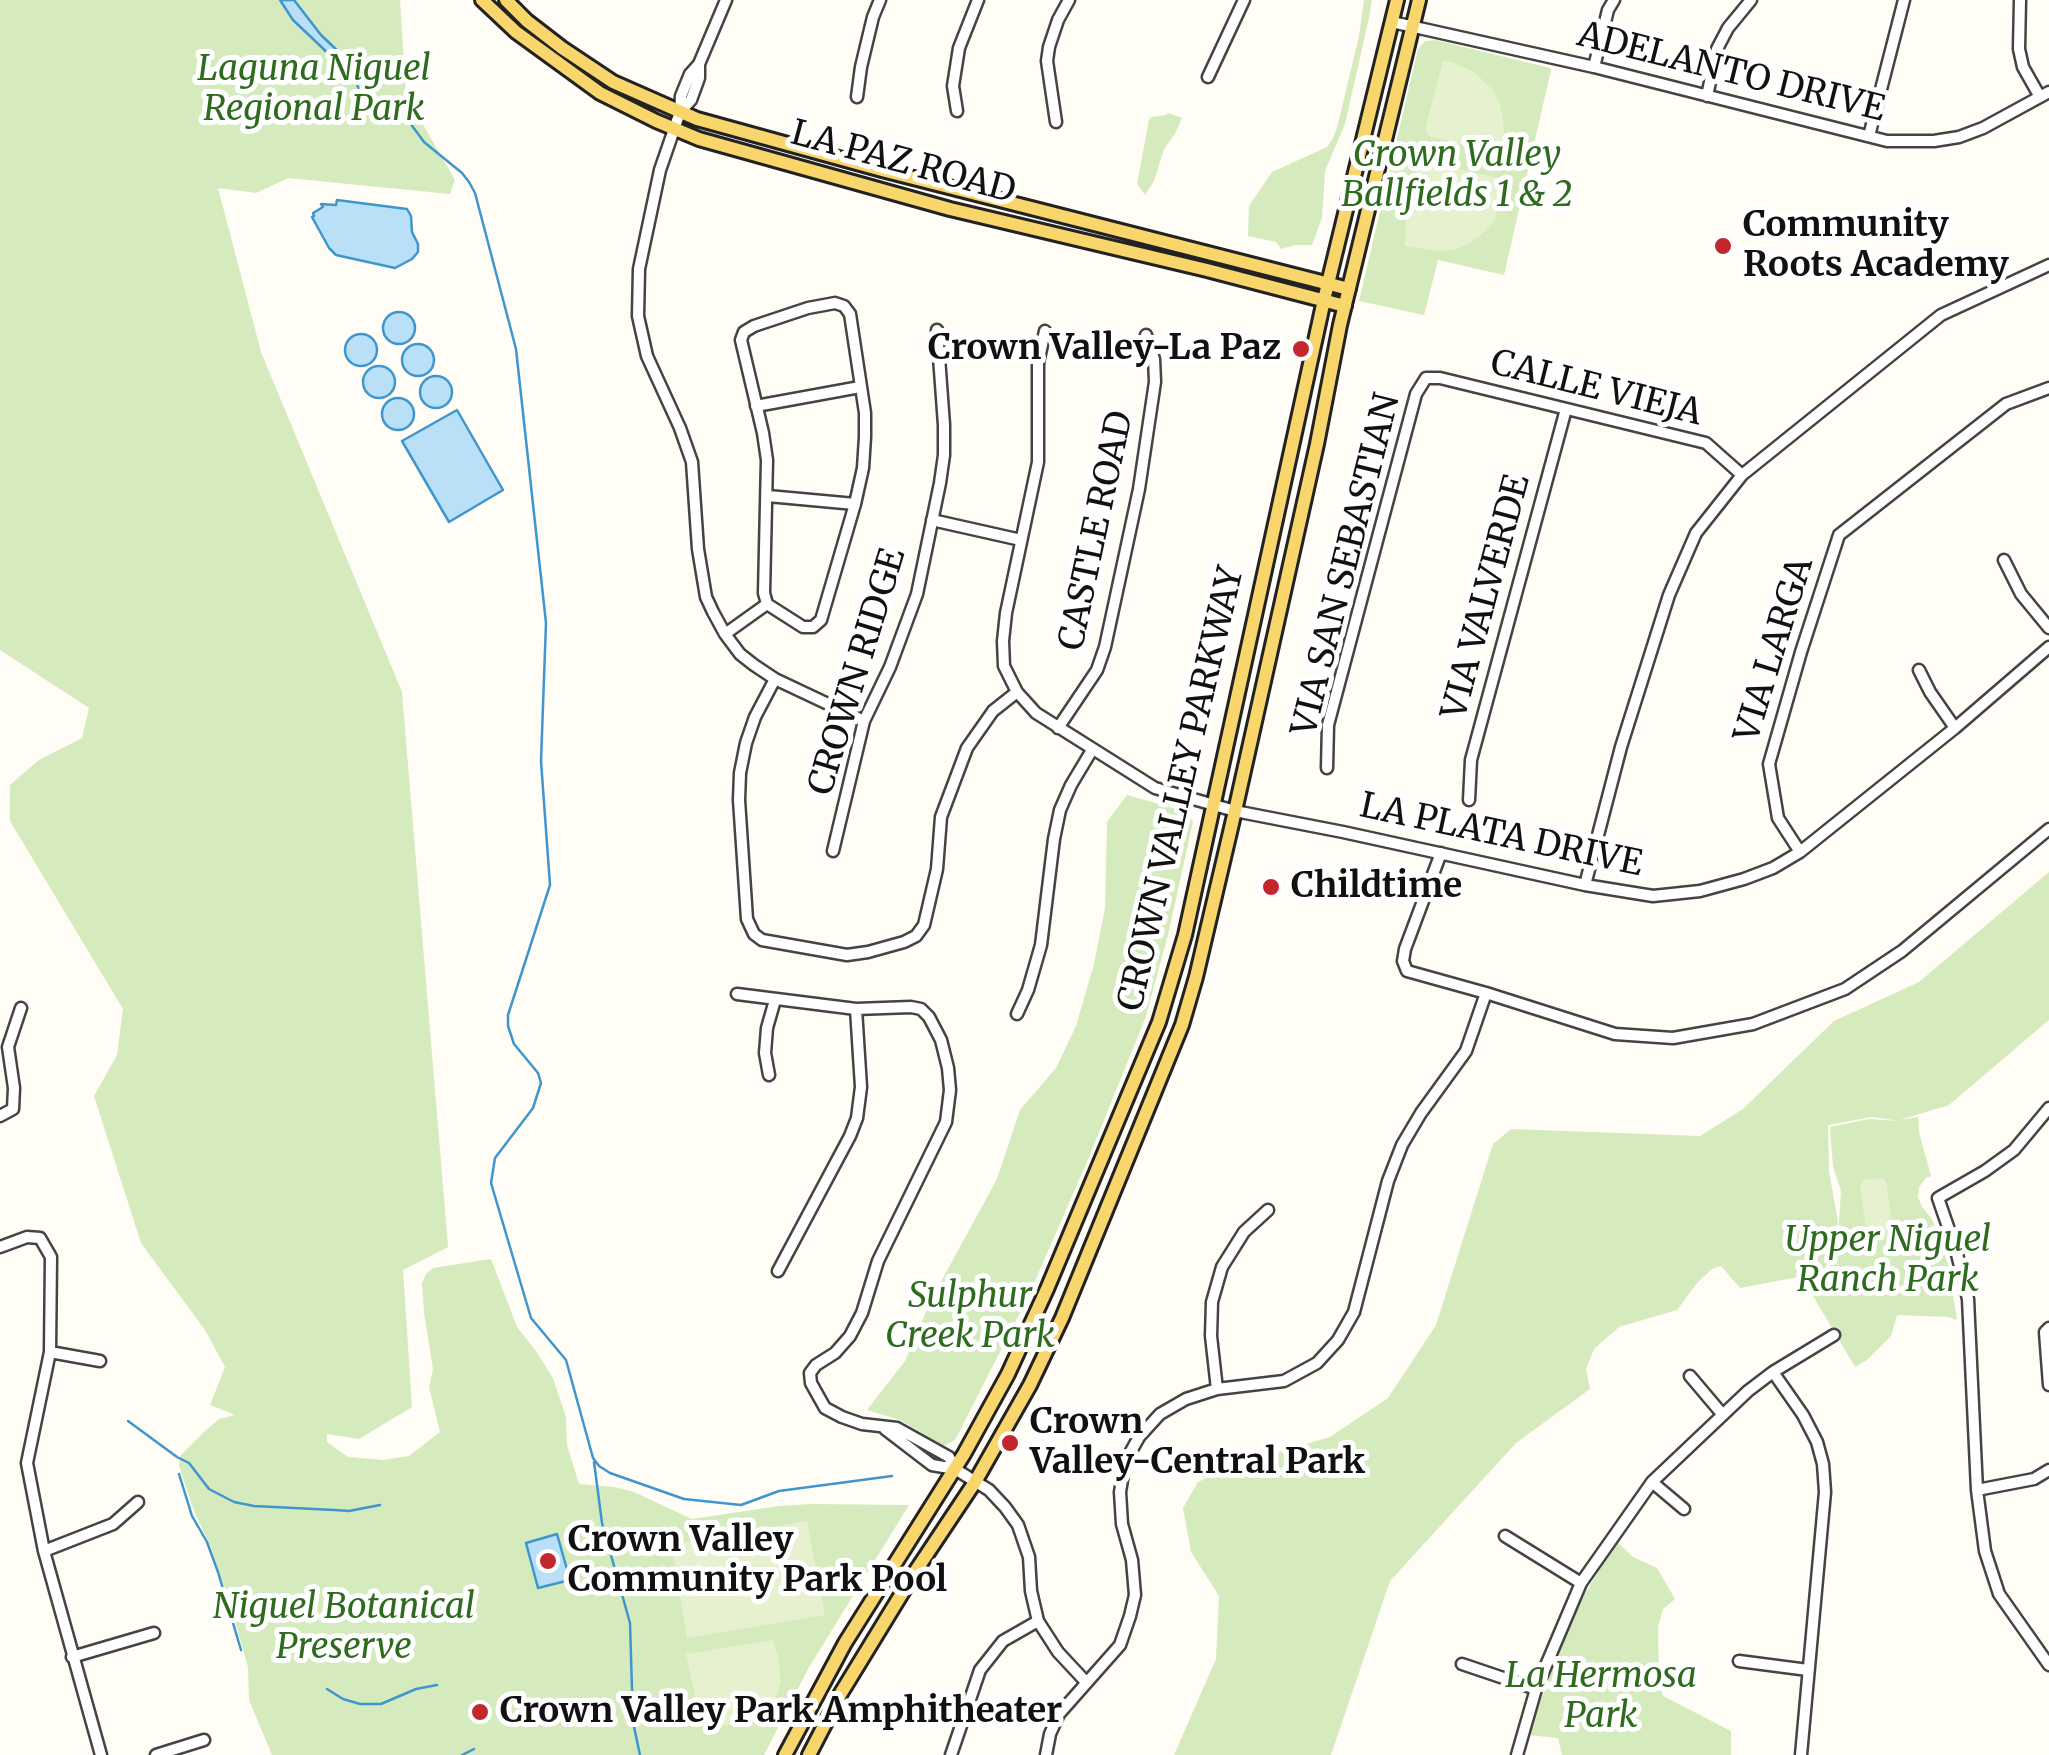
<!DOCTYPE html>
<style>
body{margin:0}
canvas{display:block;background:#fffdf5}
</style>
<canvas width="2049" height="1755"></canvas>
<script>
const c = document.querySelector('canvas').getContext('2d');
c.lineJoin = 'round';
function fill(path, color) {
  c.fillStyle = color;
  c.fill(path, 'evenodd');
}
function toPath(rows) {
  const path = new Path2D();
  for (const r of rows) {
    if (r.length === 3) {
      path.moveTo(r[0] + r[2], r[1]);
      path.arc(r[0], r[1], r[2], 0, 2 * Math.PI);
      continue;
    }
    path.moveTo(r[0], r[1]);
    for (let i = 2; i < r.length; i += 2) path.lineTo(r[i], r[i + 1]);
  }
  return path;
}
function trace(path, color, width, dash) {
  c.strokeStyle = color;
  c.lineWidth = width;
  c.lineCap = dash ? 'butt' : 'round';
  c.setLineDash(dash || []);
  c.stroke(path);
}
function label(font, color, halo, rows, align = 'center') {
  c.font = font + ' Merriweather,serif';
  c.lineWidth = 10;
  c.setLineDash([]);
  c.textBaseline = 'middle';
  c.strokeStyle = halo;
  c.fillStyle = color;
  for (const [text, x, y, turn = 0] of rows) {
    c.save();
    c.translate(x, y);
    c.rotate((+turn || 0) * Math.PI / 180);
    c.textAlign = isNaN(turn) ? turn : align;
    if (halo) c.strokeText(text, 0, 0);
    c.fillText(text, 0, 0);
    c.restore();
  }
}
const green = toPath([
 [0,0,400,0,406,95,455,180,450,194,288,178,256,193,218,188,261,352,402,692,448,1247,403,1270,412,1407,359,1439,327,1434,327,1442,348,1457,383,1460,409,1456,440,1432,429,1387,433,1369,424,1313,422,1283,426,1274,433,1268,491,1259,517,1327,536,1351,553,1378,566,1417,567,1445,579,1484,615,1487,634,1492,692,1519,779,1506,812,1504,909,1505,808,1669,764,1755,272,1755,249,1700,248,1667,233,1614,211,1547,194,1511,179,1466,180,1456,205,1431,219,1419,235,1415,210,1405,225,1367,205,1330,141,1243,94,1096,117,1055,123,1009,10,821,10,785,39,760,82,738,89,708,0,650],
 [1364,0,1372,0,1369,18,1345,124,1325,171,1322,218,1312,245,1295,245,1281,249,1276,242,1248,236,1249,206,1272,172,1327,147,1332,140,1337,128,1359,36],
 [1435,40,1550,68,1551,70,1504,275,1438,260,1424,315,1359,301,1418,49,1425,41],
 [1168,113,1182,118,1175,134,1164,149,1154,181,1145,195,1137,184,1149,120,1152,117,1166,115],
 [1127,795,1187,812,1193,822,1168,935,1145,1019,1089,1157,1028,1297,955,1440,944,1446,900,1420,867,1410,905,1361,932,1298,997,1179,1020,1110,1056,1068,1076,1026,1094,964,1105,908,1107,822],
 [2049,872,2049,1020,1949,1105,1900,1120,1918,1117,1919,1132,1931,1176,1926,1178,1919,1187,1918,1197,1922,1207,1932,1219,1948,1264,1957,1320,1948,1317,1897,1315,1891,1336,1867,1360,1855,1367,1810,1291,1828,1273,1834,1251,1839,1222,1841,1191,1833,1167,1830,1127,1869,1119,1900,1121,1872,1117,1828,1125,1829,1172,1838,1221,1825,1272,1740,1288,1721,1266,1712,1269,1698,1282,1677,1310,1619,1327,1594,1349,1586,1369,1590,1389,1516,1443,1390,1581,1331,1755,1174,1755,1216,1659,1219,1596,1191,1552,1183,1508,1198,1482,1237,1464,1330,1437,1388,1398,1436,1325,1493,1144,1511,1129,1700,1136,1743,1109,1834,1021,1919,982],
 [1617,1542,1633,1557,1657,1568,1675,1599,1663,1609,1658,1627,1659,1683,1663,1696,1731,1731,1731,1755,1562,1755,1558,1738,1528,1735,1565,1633,1579,1603]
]);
const pitch = toPath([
 [1443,61,1452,62,1474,72,1493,90,1500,105,1503,120,1504,135,1500,153,1429,136,1425,129],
 [1424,161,1507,180,1494,221,1482,234,1468,244,1453,250,1440,251,1405,246,1406,215,1419,164],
 [1880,1178,1886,1181,1892,1224,1888,1228,1869,1231,1866,1229,1860,1185,1864,1180],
 [807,1521,825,1615,687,1638,671,1545],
 [773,1640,778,1656,781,1682,774,1703,749,1718,716,1728,702,1729,686,1654]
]);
const water = toPath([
 [280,0,294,0,321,35,361,73,368,87,366,92,360,91,353,77,293,20,280,0],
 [337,200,407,209,411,216,412,232,418,244,418,252,412,259,395,268,336,255,329,248,312,217,314,216,313,213,323,207,321,204,336,205,337,200],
 [399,328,16],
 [361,350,16],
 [418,360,16],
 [379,382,16],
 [436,392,16],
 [398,414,16],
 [457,410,503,490,449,522,402,441,457,410],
 [557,1534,570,1580,538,1588,526,1543,557,1534]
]);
const stream = toPath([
 [367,93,391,105,410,123,424,142,462,173,469,182,475,193,516,349,546,623,541,761,550,885,508,1015,508,1026,514,1044,538,1073,541,1083,533,1108,495,1158,491,1183,531,1318,566,1360,593,1458,599,1466,610,1473,684,1499,741,1505,779,1491,892,1476],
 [128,1421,177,1457,189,1463,209,1489,234,1502,254,1506,334,1510,349,1511,380,1505],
 [594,1462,602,1523,630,1623,633,1722,640,1755],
 [179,1474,192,1516,207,1542,218,1572,241,1650],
 [327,1689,343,1699,360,1704,381,1704,416,1689,437,1685],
 [462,1755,474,1749]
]);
const minor = toPath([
 [726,0,699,64,690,74,681,96,680,112,660,170,639,269,638,316,647,356,680,428,692,462,698,549,706,597,713,612,725,634,740,654,754,665,775,679,864,721],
 [2020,0,2019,49,2023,67,2040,97],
 [1392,22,1594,67,1887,141,1934,141,1959,137,1983,128,2049,92],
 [1594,67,1608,10,1614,0],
 [1208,77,1244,0],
 [1707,96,1717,49,1728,28,1751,0],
 [857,97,861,67,873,17,880,0],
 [681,111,691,100,699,78,699,64],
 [957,111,953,86,959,48,978,0],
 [1056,122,1047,61,1049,47,1058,20,1069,0],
 [1869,136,1904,0],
 [756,406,860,387],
 [768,496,855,504],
 [932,520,1021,540],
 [2004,560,2021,594,2049,628],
 [725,634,767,604,803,627,813,627,821,620,855,504,863,468,865,437,865,413,850,314,844,306,835,303,808,308,754,326,744,332,741,340,763,433,767,460,764,593,767,604],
 [1919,670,1930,692,1955,728],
 [775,679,755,717,746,743,740,773,739,800,747,919,754,934,762,940,847,955,868,952,904,942,916,936,924,925,937,869,941,817,967,748,993,711,1017,692,1004,666,1003,641,1006,613,1038,462,1038,363,1045,331],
 [1017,692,1036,713,1155,788,1235,811,1343,832,1585,885,1653,896,1700,891,1744,879,1773,868,1800,852,1955,728,2049,647],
 [1058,728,1097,670,1105,647,1139,489,1155,382,1154,359,1146,335],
 [1327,768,1328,725,1416,394,1426,378,1440,378,1706,443,1742,475],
 [1469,800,1471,760,1566,409],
 [833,851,864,721,890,667,917,594,940,483,944,455,944,425,937,330],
 [1800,852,1778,818,1769,764,1801,652,1839,535,2006,404,2049,388],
 [1441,853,1405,949,1403,961,1407,971,1486,993,1615,1034,1673,1038,1753,1024,1845,989,1902,951,2049,829],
 [1585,885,1621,747,1669,595,1696,533,1742,475,1941,315,2049,265],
 [737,994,856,1009,911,1007,921,1009,929,1017,941,1040,948,1068,950,1090,946,1122,878,1261,862,1313,850,1336,835,1353,816,1365,810,1373,811,1383,825,1408,842,1417,862,1424,897,1428,949,1457,955,1469],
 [1017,1014,1028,990,1041,945,1054,839,1060,810,1071,785,1092,750],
 [769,1075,765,1053,767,1028,775,1000],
 [2049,1108,2014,1150,1985,1171,1938,1198,1956,1250,1968,1299,1977,1490,1985,1551,1999,1594,2049,1665],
 [0,1116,13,1109,14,1088,8,1047,21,1008],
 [0,1247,27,1237,40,1238,51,1257,50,1352,27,1463,44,1551,101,1755],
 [778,1271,850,1136,857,1118,861,1087,856,1009],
 [2049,1328,2045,1332,2049,1385],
 [50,1352,100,1361],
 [1773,1372,1803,1415,1817,1442,1823,1464,1825,1492,1801,1755],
 [1690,1376,1723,1415],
 [1217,1389,1211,1336,1212,1302,1222,1267,1244,1232,1268,1210],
 [885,1429,932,1465,955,1469,989,1490,1005,1507,1018,1525,1029,1557,1031,1591,1038,1621,1058,1652,1086,1682],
 [1652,1482,1684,1509],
 [1977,1490,2034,1479,2049,1470],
 [1505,1536,1581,1583],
 [44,1551,113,1524,138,1502],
 [72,1657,154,1633],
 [1739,1661,1808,1670],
 [1462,1664,1536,1689],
 [156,1755,204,1740],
 [951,1755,980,1670,1003,1641,1038,1621],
 [1046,1755,1050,1734,1059,1714,1120,1645,1130,1616,1135,1595,1132,1560,1122,1524,1120,1492,1125,1462,1139,1437,1160,1414,1186,1399,1217,1389,1284,1381,1317,1363,1338,1340,1354,1312,1388,1181,1402,1145,1421,1113,1466,1051,1486,993],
 [1517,1755,1536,1689,1581,1583,1652,1482,1748,1391,1773,1372,1834,1335]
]);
const major = toPath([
 [482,0,516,32,600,93,656,121,699,139,950,209,1207,270,1345,306],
 [506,0,527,21,562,48,613,82,697,119,882,170,1349,289],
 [785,1755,845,1643,964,1454,1008,1374,1047,1289,1159,1022,1185,935,1324,300,1397,0],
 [809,1755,841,1693,915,1572,975,1482,1030,1385,1062,1318,1182,1025,1196,977,1235,811,1317,444,1340,325,1419,0]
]);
const markers = [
 [1723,246,10,"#c4262e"],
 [1301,349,10,"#c4262e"],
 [1271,887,10,"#c4262e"],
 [1010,1443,10,"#c4262e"],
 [548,1561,10,"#c4262e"],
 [480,1712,10,"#c4262e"]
];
const parkNames = [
 ["Laguna Niguel",314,70],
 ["Regional Park",314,110],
 ["Crown Valley",1457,156],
 ["Ballfields 1 & 2",1457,196],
 ["Upper Niguel",1888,1241],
 ["Ranch Park",1888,1281],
 ["Sulphur",970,1297],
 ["Creek Park",970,1337],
 ["Niguel Botanical",344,1608],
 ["Preserve",344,1648],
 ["La Hermosa",1601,1677],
 ["Park",1601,1717]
];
const streetNames = [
 ["ADELANTO DRIVE",1731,73,14],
 ["LA PAZ ROAD",903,163,15],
 ["CALLE VIEJA",1596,389,14],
 ["CASTLE ROAD",1097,531,-78],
 ["VIA SAN SEBASTIAN",1347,565,-76],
 ["VIA VALVERDE",1487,597,-75],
 ["VIA LARGA",1775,650,-73],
 ["CROWN RIDGE",858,672,-73],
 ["CROWN VALLEY PARKWAY",1182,789,-77],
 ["LA PLATA DRIVE",1501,836,12]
];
const poiNames = [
 ["Community",1743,226],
 ["Roots Academy",1743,266],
 ["Crown Valley-La Paz",1281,349,"right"],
 ["Childtime",1291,887],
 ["Crown",1030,1423],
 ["Valley-Central Park",1030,1463],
 ["Crown Valley",568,1541],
 ["Community Park Pool",568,1581],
 ["Crown Valley Park Amphitheater",500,1712]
];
fill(green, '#d5ebbd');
fill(pitch, '#e6f2cf');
fill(water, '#b9e0f7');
trace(water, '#3f96cf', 2.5);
trace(stream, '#3f96cf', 2.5);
trace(minor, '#444', 15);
trace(major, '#222', 18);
trace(minor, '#fff', 10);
trace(major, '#f9d66b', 12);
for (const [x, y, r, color] of markers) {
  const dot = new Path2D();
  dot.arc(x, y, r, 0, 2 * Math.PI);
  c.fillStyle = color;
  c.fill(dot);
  trace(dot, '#fff', 4);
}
label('italic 35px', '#2f6b1f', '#fff', parkNames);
label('35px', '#111', '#fff', streetNames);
label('bold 35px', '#111', '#fff', poiNames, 'left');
</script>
